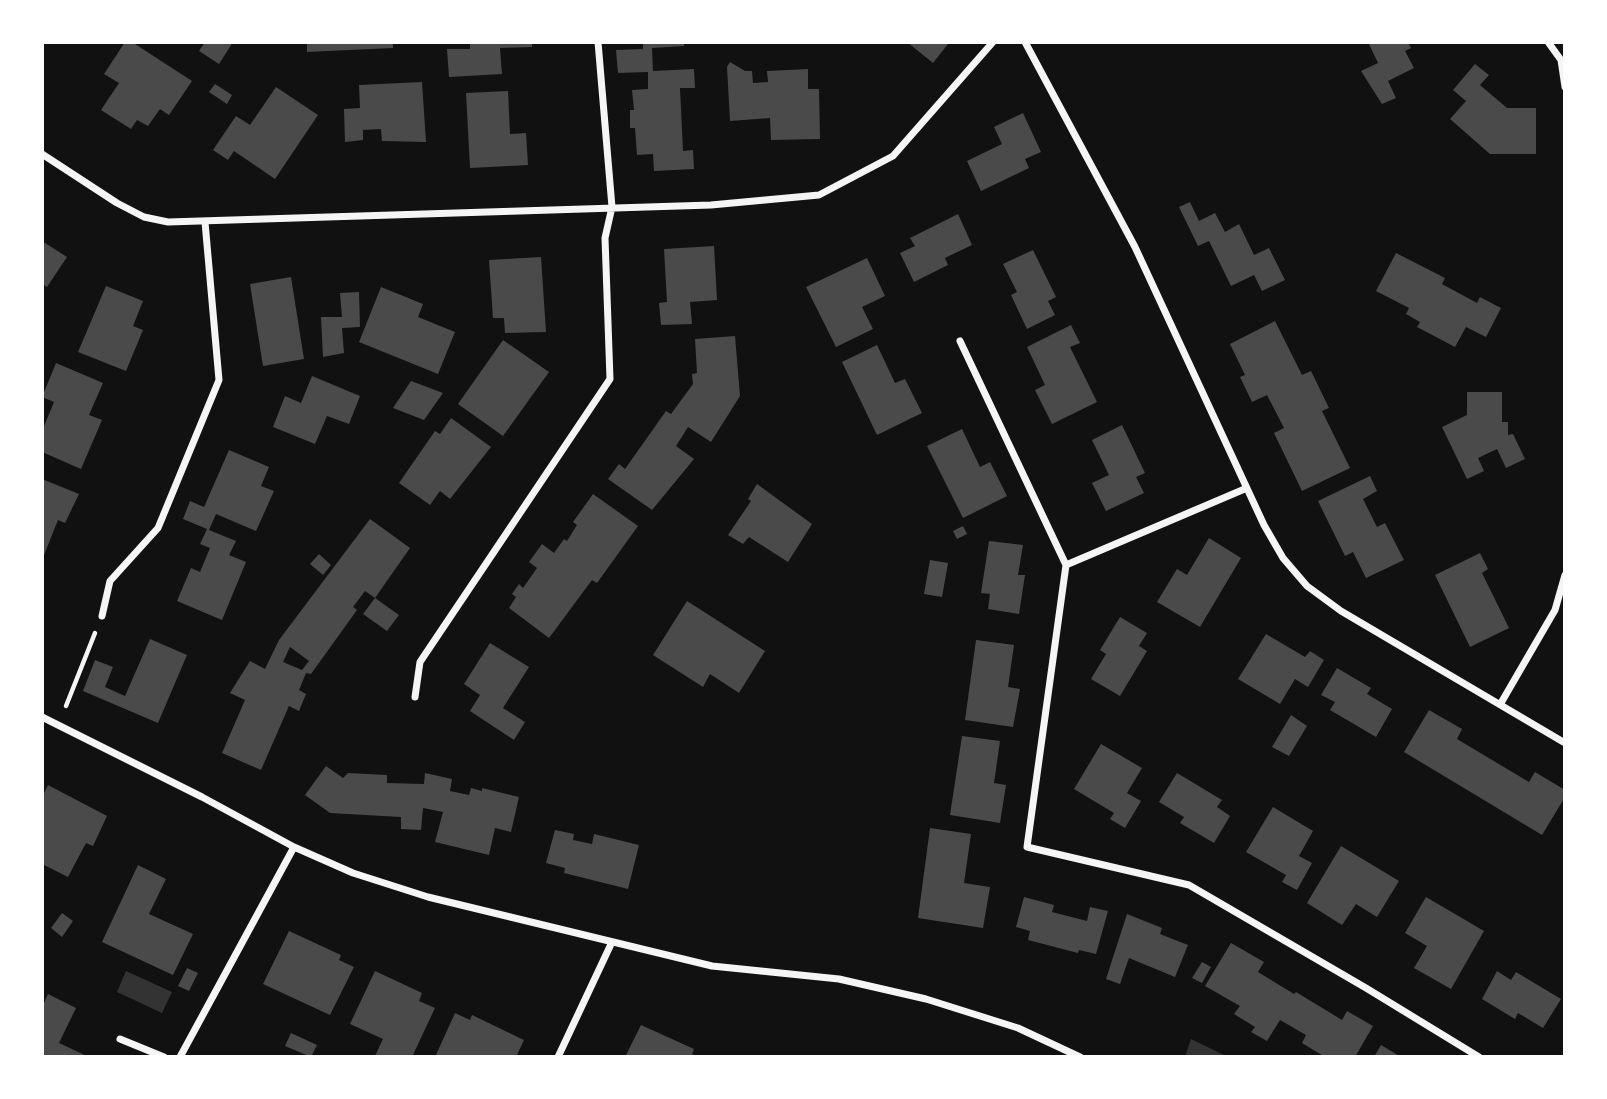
<!DOCTYPE html>
<style>
body{margin:0}
#map{position:relative;width:1607px;height:1099px;overflow:hidden;background:#111;font-family:Rubik,sans-serif}
canvas{display:block}
.frame{position:absolute;inset:0;border:44px solid #fff;pointer-events:none}
</style>
<div id="map">
<canvas width="1607" height="1099"></canvas>
<div class="frame"></div>
</div>
<script>
const c = document.querySelector('canvas').getContext('2d');
c.lineJoin = 'round';
function fill(path, color) {
  c.fillStyle = color;
  c.fill(path, 'evenodd');
}
function toPath(rows) {
  const path = new Path2D();
  for (const r of rows) {
    path.moveTo(r[0], r[1]);
    for (let i = 2; i < r.length; i += 2) path.lineTo(r[i], r[i + 1]);
  }
  return path;
}
function trace(path, color, width, dash) {
  c.strokeStyle = color;
  c.lineWidth = width;
  c.lineCap = dash ? 'butt' : 'round';
  c.setLineDash(dash || []);
  c.stroke(path);
}
const water = toPath([
 [126,971,172,992,162,1013,117,992],
 [1191,1039,1228,1057,1185,1057]
]);
const building = toPath([
 [125,42,132,42,192,81,169,115,160,109,148,126,137,120,131,129,101,110,119,83,104,74],
 [205,42,233,42,219,64,199,51],
 [307,42,393,42,393,48,307,52],
 [470,42,532,42,532,47,500,48,502,74,449,77,447,49,470,49],
 [643,42,684,42,684,46,652,48,653,71,694,69,695,88,680,88,683,151,693,150,694,169,654,171,653,154,637,155,635,128,630,128,630,110,634,110,632,90,648,89,648,72,618,73,616,50,643,49],
 [907,42,945,42,948,44,933,63],
 [1368,42,1408,42,1411,48,1405,51,1414,68,1388,81,1396,98,1382,104,1361,71,1378,63],
 [730,62,745,71,752,71,753,83,768,82,767,71,808,69,808,89,819,89,820,139,771,140,770,118,730,121,727,67],
 [1475,64,1489,75,1480,85,1507,108,1536,108,1536,154,1490,154,1450,119,1466,101,1453,90],
 [422,82,426,142,382,141,381,129,363,130,363,140,345,142,344,109,360,108,359,85],
 [215,84,232,95,227,104,209,92],
 [276,87,318,115,275,179,234,151,228,160,213,150,236,116,250,125],
 [508,91,510,134,526,133,528,165,470,168,466,93],
 [1023,113,1041,152,1025,159,1029,168,981,191,967,161,1002,144,994,127],
 [1190,202,1199,221,1215,213,1225,232,1239,224,1254,255,1269,248,1285,280,1262,291,1254,275,1231,286,1209,241,1198,246,1179,207],
 [958,214,972,245,945,258,948,265,914,282,900,253,915,246,910,238],
 [42,241,67,257,47,287,42,284],
 [714,246,717,300,690,302,692,324,661,325,659,303,667,302,664,249],
 [1033,250,1056,297,1048,301,1055,315,1027,329,1011,295,1017,292,1003,264],
 [1396,253,1445,278,1442,284,1477,303,1480,297,1501,308,1486,337,1466,327,1455,347,1417,327,1420,322,1406,314,1409,308,1376,291],
 [541,257,546,332,505,333,504,318,493,318,489,260],
 [867,258,885,296,862,307,873,329,836,347,806,287],
 [291,277,304,359,263,366,250,284],
 [106,286,143,301,133,326,143,330,126,371,78,352],
 [381,287,423,304,418,317,455,332,438,374,359,342],
 [359,292,360,327,342,328,344,353,323,357,321,317,342,317,340,293],
 [1275,321,1302,375,1311,371,1329,408,1322,411,1350,468,1302,491,1274,433,1284,428,1267,395,1252,402,1240,377,1245,375,1230,344],
 [1071,325,1080,343,1070,347,1097,402,1052,424,1035,390,1045,385,1027,347],
 [735,336,740,396,711,442,688,427,676,446,694,459,652,510,608,479,619,464,625,469,666,411,671,414,693,384,692,374,697,373,695,339],
 [503,340,549,372,503,436,458,404],
 [877,345,895,383,905,379,922,413,877,435,842,362],
 [56,363,103,383,89,415,102,420,81,469,42,452,42,431,54,402,42,397],
 [312,376,360,396,349,424,327,416,315,444,273,427,285,396,301,403],
 [411,381,443,393,424,420,393,408],
 [1467,392,1502,392,1502,422,1508,422,1508,435,1513,434,1525,459,1506,468,1497,449,1478,458,1484,471,1467,479,1442,427,1467,415],
 [451,418,491,447,450,499,440,491,430,505,399,483,435,431,440,434],
 [1122,425,1145,473,1136,477,1144,493,1106,511,1092,483,1109,475,1092,440],
 [962,429,980,467,990,462,1007,496,963,518,927,446],
 [229,450,269,467,261,486,274,491,256,531,216,514,209,530,236,541,229,555,246,562,222,620,177,601,191,568,200,572,210,548,200,544,207,529,183,519,190,501,204,507],
 [1370,476,1377,491,1363,499,1377,527,1385,523,1404,560,1366,578,1353,552,1345,556,1318,501],
 [42,479,79,494,65,523,58,520,42,560],
 [757,484,812,524,788,562,749,537,743,544,728,535,751,501,748,499],
 [593,494,638,526,597,583,592,580,549,638,509,608,516,597,512,594,519,584,523,588,537,568,529,562,542,544,554,553,564,539,567,541,577,525,573,522],
 [370,519,410,548,375,598,365,591,353,607,357,610,311,674,306,673,299,690,306,694,299,711,289,706,261,770,222,753,245,700,230,693,250,661,265,669,279,640],
 [290,647,309,661,302,670,283,662],
 [963,526,967,534,957,539,953,531],
 [1209,538,1241,558,1200,627,1157,602,1177,569,1187,575],
 [989,541,1023,545,1018,575,1025,575,1019,614,988,609,990,594,981,593],
 [1480,553,1488,569,1482,573,1509,628,1470,647,1435,575],
 [319,554,331,565,323,575,310,564],
 [930,560,948,563,942,597,924,594],
 [375,598,399,615,387,631,363,614],
 [687,601,765,651,739,693,710,674,703,687,653,655],
 [1120,617,1147,633,1139,646,1147,651,1120,696,1091,679,1106,654,1100,650],
 [1266,634,1305,657,1310,651,1324,660,1308,687,1295,679,1280,704,1238,679],
 [150,639,187,655,158,723,83,691,95,660,113,667,105,687,125,696],
 [976,640,1014,645,1008,687,1020,689,1013,727,965,720],
 [490,643,529,667,503,708,525,722,514,740,470,711,480,695,464,684],
 [1337,668,1371,688,1367,694,1392,709,1376,737,1330,710,1335,702,1321,695],
 [1429,710,1462,729,1457,739,1529,782,1535,772,1565,790,1565,797,1542,835,1404,752],
 [1291,715,1307,726,1289,756,1272,747],
 [962,736,1000,741,994,783,1006,785,1000,823,950,815],
 [1101,744,1142,768,1127,793,1141,801,1125,828,1110,819,1114,813,1074,789],
 [326,766,343,778,348,773,387,775,387,783,424,784,425,773,452,779,450,791,469,795,471,788,482,791,482,788,519,797,511,832,495,828,489,855,435,842,443,812,423,808,421,830,401,829,401,817,330,813,305,795],
 [1177,773,1222,800,1217,807,1230,816,1214,843,1180,823,1184,817,1159,802],
 [48,785,107,816,93,846,86,843,68,877,42,864,42,797],
 [1273,807,1313,831,1299,856,1312,863,1297,890,1282,882,1286,875,1246,852],
 [930,828,971,834,964,883,990,887,983,928,918,918],
 [555,830,574,834,573,840,592,844,594,834,639,845,628,889,564,873,565,868,546,863],
 [1341,846,1399,881,1377,917,1356,904,1342,925,1307,903],
 [138,865,166,879,149,914,193,934,173,975,102,942],
 [1024,897,1054,905,1052,912,1087,921,1090,907,1108,911,1096,954,1079,950,1078,953,1028,940,1030,931,1016,927],
 [1426,897,1484,931,1451,989,1414,968,1427,946,1405,933],
 [62,913,73,921,62,937,51,928],
 [1127,914,1162,928,1160,934,1188,945,1175,977,1129,958,1120,984,1106,979],
 [289,931,341,955,339,960,354,967,330,1015,263,984],
 [1231,943,1264,962,1258,972,1294,994,1296,992,1342,1020,1347,1011,1373,1026,1355,1057,1325,1057,1302,1043,1306,1035,1280,1020,1267,1041,1251,1032,1255,1027,1234,1014,1240,1006,1205,986],
 [1202,962,1211,967,1202,983,1192,978],
 [187,968,198,973,189,991,178,986],
 [375,971,422,993,419,1001,435,1008,412,1057,375,1056,383,1039,350,1024],
 [1497,971,1511,980,1516,972,1561,999,1543,1028,1518,1013,1515,1019,1482,999],
 [48,994,76,1008,59,1043,89,1057,42,1057,42,1007],
 [455,1013,470,1020,472,1015,524,1040,516,1057,435,1057],
 [641,1025,694,1049,692,1054,699,1057,625,1057],
 [291,1033,317,1045,311,1057,285,1046],
 [1381,1045,1401,1057,1374,1057]
]);
const path = toPath([
 [66,706,95,633]
]);
const minor = toPath([
 [1025,42,1135,247,1264,525,1283,558,1307,586,1341,611,1565,743],
 [1548,42,1561,60,1565,87],
 [42,154,117,203,144,217,168,222,711,205,819,195,893,156,993,42],
 [960,341,1066,565],
 [1247,488,1066,565,1027,847,1189,885,1366,988,1479,1057],
 [102,616,110,581,158,528,219,380,205,222],
 [415,697,420,662,610,379,605,238,612,207,598,42],
 [1501,703,1555,610,1565,575],
 [42,717,202,797,294,847,353,873,428,897,712,966,839,979,926,999,1018,1028,1080,1057],
 [120,1039,164,1057],
 [180,1057,294,847],
 [558,1057,612,942]
]);
fill(water, '#333');
fill(building, '#4a4a4a');
trace(path, '#f5f5f5', 4.5);
trace(minor, '#f5f5f5', 7);
</script>
